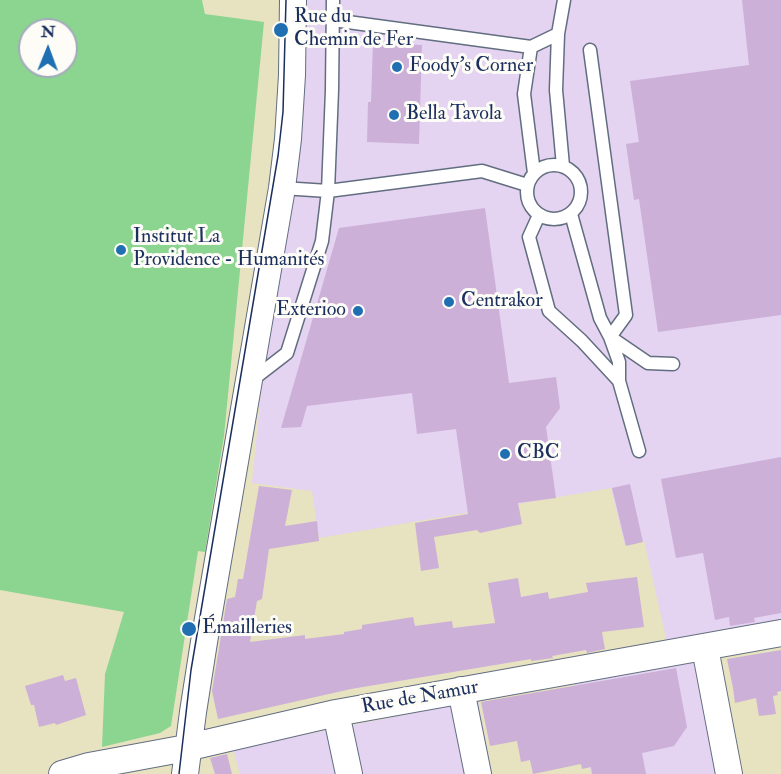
<!DOCTYPE html>
<meta charset="utf-8">
<style>
body{margin:0}
#map{position:relative;width:781px;height:774px;overflow:hidden;background:#e7e2c0;font-family:"IM FELL Double Pica",serif}
canvas{display:block}
.north{position:absolute;left:18px;top:18px;width:60px;height:60px;box-sizing:border-box;background:#fdfcf7;border:2px solid #a3aaba;border-radius:50%;rotate:1deg;font-size:16px;font-weight:700;line-height:24px;text-align:center;color:#1b2f5e}
.north::after{content:'';display:block;margin:auto;width:21px;height:27px;background:#1f6fb2;clip-path:polygon(50% 0,100% 100%,50% 72%,0 100%)}
</style>
<div id="map">
<canvas width="781" height="774"></canvas>
<div class="north">N</div>
</div>
<script>
const c = document.querySelector('canvas').getContext('2d');
c.lineJoin = 'round';
function fill(path, color) {
  c.fillStyle = color;
  c.fill(path, 'evenodd');
}
function toPath(rows) {
  const path = new Path2D();
  for (const r of rows) {
    if (r.length === 3) {
      path.moveTo(r[0] + r[2], r[1]);
      path.arc(r[0], r[1], r[2], 0, 2 * Math.PI);
      continue;
    }
    path.moveTo(r[0], r[1]);
    for (let i = 2; i < r.length; i += 2) path.lineTo(r[i], r[i + 1]);
  }
  return path;
}
function trace(path, color, width, dash) {
  c.strokeStyle = color;
  c.lineWidth = width;
  c.lineCap = dash ? 'butt' : 'round';
  c.setLineDash(dash || []);
  c.stroke(path);
}
function label(font, color, halo, rows, align = 'center') {
  c.font = font + ' "IM FELL Double Pica",serif';
  c.lineWidth = 6;
  c.setLineDash([]);
  c.textBaseline = 'middle';
  c.strokeStyle = halo;
  c.fillStyle = color;
  for (const [text, x, y, turn = 0] of rows) {
    c.save();
    c.translate(x, y);
    c.rotate((+turn || 0) * Math.PI / 180);
    c.textAlign = isNaN(turn) ? turn : align;
    if (halo) c.strokeText(text, 0, 0);
    c.fillText(text, 0, 0);
    c.restore();
  }
}
const built = toPath([
 [302,0,781,0,781,622,667,642,644,540,625,545,611,488,319,538,312,491,252,483,267,332],
 [695,661,718,774,591,774,582,718,574,684],
 [478,700,492,774,240,774,233,749]
]);
const green = toPath([
 [0,0,202,0,205,14,264,22,224,436,205,552,198,551,171,726,160,733,102,747,105,674,124,612,0,590],
 [30,30,66,30,66,66,30,66]
]);
const building = toPath([
 [742,0,781,0,781,315,658,332,639,199,634,200,626,144,639,142,630,81,749,65],
 [373,43,422,45,419,144,367,142,368,102,371,102],
 [485,208,509,383,556,377,560,408,546,427,556,498,518,503,522,524,480,533,477,530,434,537,439,568,421,571,415,523,468,514,456,429,417,434,412,393,307,406,301,427,281,428,339,228],
 [781,457,781,613,754,618,755,622,730,626,729,617,715,620,703,553,676,558,661,479],
 [630,484,643,542,626,546,612,488],
 [259,486,292,490,285,526,317,521,319,541,269,549,262,599,257,601,250,642,305,635,305,639,344,634,344,632,362,629,362,625,413,617,415,626,452,621,453,628,495,623,488,583,518,578,521,597,548,592,549,599,588,592,586,583,637,577,644,627,602,632,605,649,587,653,586,650,552,656,553,658,531,661,531,659,351,689,218,719,212,691,227,599,235,597,238,579,243,579],
 [781,650,781,691,777,692,778,695,773,696,776,714,759,716,756,698,735,703,733,688,727,659],
 [676,668,687,727,674,746,642,753,646,774,592,774,591,767,582,769,581,764,533,774,530,760,521,762,517,741,490,746,481,702],
 [63,675,65,681,76,678,86,715,56,725,55,723,39,727,34,705,31,705,25,686],
 [227,754,232,774,215,774,210,758]
]);
const lane = toPath([
 [333,20,531,47,558,34],
 [531,47,524,94,534,173],
 [590,50,626,315,610,337],
 [554,192,27],
 [563,166,556,90,558,34,564,0],
 [282,188,328,191,482,171,527,185],
 [571,214,600,318,610,337,619,362,619,381,639,451],
 [539,215,529,237,549,311,582,341,619,381],
 [610,337,648,363,673,364],
 [252,380,287,353,322,241,328,191,332,90,333,0]
]);
const street = toPath([
 [705,648,729,774],
 [461,690,478,774],
 [336,713,349,774],
 [62,774,89,766,181,749,336,713,781,633],
 [185,774,193,712,204,642,282,188,288,139,292,75,293,0]
]);
const tram = toPath([
 [179,774,191,670,278,156,283,112,286,0]
]);
const markers = [
 [281,30,8,"#1f6fb2"],
 [397,67,6,"#1f6fb2"],
 [394,115,6,"#1f6fb2"],
 [121,250,6,"#1f6fb2"],
 [449,302,6,"#1f6fb2"],
 [358,311,6,"#1f6fb2"],
 [505,454,6,"#1f6fb2"],
 [189,629,8,"#1f6fb2"]
];
const poiNames = [
 ["Rue du",294,18],
 ["Chemin de Fer",294,41],
 ["Foody's Corner",409,67],
 ["Bella Tavola",406,115],
 ["Institut La",133,238],
 ["Providence - Humanités",133,261],
 ["Centrakor",461,302],
 ["Exterioo",346,311,"right"],
 ["CBC",517,454],
 ["Émailleries",202,629]
];
const streetNames = [
 ["Rue de Namur",420,698,-10]
];
fill(built, '#e4d3f1');
fill(green, '#8cd591');
fill(building, '#ccb0d7');
trace(lane, '#626e80', 15);
trace(street, '#626e80', 28);
trace(lane, '#fff', 12);
trace(street, '#fff', 26);
trace(tram, '#1b2f5e', 1.5);
for (const [x, y, r, color] of markers) {
  const dot = new Path2D();
  dot.arc(x, y, r, 0, 2 * Math.PI);
  c.fillStyle = color;
  c.fill(dot);
  trace(dot, '#fdfcf7', 2);
}
label('20px', '#1b2f5e', '#fdfcf7', poiNames, 'left');
label('20px', '#1b2f5e', '#fdfcf7', streetNames);
</script>
